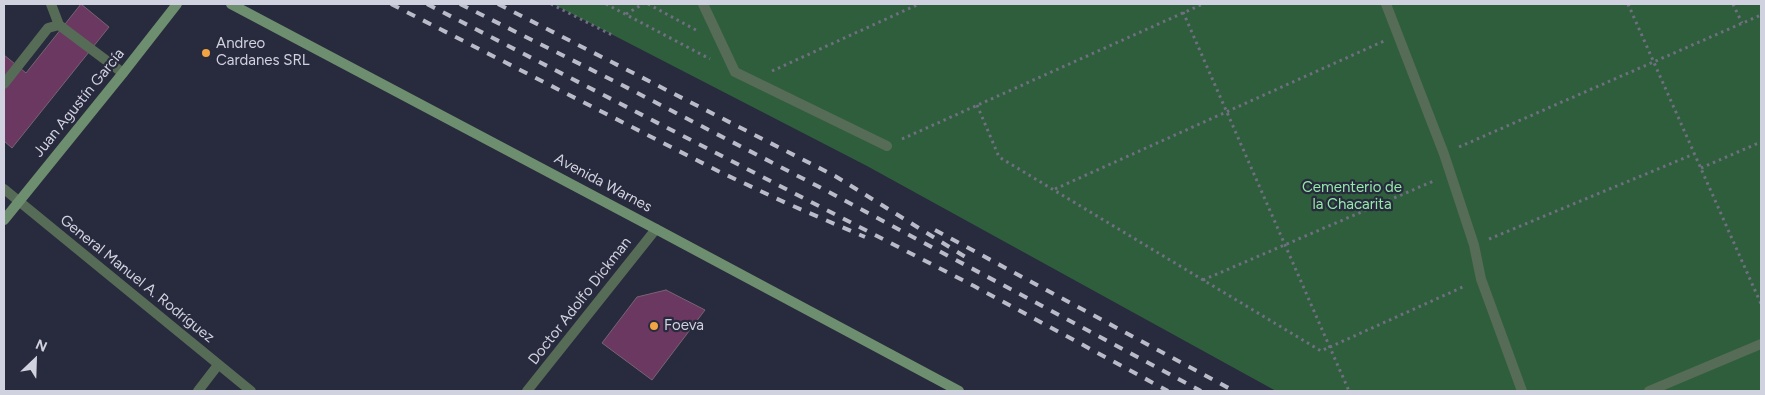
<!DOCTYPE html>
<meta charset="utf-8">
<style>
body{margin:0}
#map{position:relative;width:1765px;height:395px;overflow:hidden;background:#282a3d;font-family:Figtree,sans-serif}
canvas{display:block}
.frame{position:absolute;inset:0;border:5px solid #d1d2df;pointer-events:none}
.north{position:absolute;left:10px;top:335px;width:50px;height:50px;-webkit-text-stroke:4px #282a3d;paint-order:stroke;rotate:24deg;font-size:14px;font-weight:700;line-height:20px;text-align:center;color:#d1d2df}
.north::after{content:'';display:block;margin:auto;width:18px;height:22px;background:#d1d2df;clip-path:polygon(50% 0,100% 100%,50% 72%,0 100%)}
</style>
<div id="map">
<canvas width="1765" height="395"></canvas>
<div class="frame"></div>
<div class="north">N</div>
</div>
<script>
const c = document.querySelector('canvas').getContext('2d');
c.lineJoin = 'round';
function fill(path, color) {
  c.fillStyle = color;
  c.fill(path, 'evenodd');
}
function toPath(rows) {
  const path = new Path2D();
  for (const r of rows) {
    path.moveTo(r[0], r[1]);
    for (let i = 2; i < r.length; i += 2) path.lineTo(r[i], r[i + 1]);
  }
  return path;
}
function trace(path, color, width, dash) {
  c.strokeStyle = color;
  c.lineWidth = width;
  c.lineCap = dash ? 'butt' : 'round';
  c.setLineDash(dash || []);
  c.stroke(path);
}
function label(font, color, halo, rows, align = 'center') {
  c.font = font + ' Figtree,sans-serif';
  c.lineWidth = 4.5;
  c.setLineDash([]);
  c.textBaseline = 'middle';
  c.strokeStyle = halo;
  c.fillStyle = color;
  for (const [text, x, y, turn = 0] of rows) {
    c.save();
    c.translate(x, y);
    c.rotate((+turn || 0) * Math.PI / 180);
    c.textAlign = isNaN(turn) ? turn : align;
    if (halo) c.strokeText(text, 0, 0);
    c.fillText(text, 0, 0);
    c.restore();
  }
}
const green = toPath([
 [553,4,1761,4,1761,391,1276,391,867,166]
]);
const building = toPath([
 [81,4,109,27,12,148,4,141,4,55,26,73,81,4],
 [666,290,705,310,652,380,602,343,637,297,666,290]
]);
const path = toPath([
 [551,4,614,36],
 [606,4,710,59],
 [648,4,696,30],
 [1628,4,1761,304],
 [1733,4,1742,23],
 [1183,12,1349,391],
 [626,14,643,4],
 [772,71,919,4],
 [977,105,999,157,1321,351,1465,286],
 [902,139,1203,4],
 [1459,147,1761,15],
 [1701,168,1761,142],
 [1055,189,1384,41],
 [1489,239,1694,154],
 [1203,280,1436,180]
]);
const lane = toPath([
 [51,4,59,25],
 [703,4,735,72,887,146],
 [1386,4,1444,154,1474,245,1481,279,1522,391],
 [4,84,48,28,59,25,123,73],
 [1649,391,1761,344]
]);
const street = toPath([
 [4,189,251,391],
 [198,391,218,365],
 [527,391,656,229]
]);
const secondary = toPath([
 [231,4,656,229,959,391],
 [4,220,123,73,177,4]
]);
const rail = toPath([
 [391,4,718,171,786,203,865,237],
 [427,4,974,286,1168,391],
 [460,4,620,84,827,191,1201,391],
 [498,4,835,176,967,258],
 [935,230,1234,391]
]);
const markers = [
 [206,53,5,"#f3a442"],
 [654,326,5,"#f3a442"]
];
const poiNames = [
 ["Andreo",216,44],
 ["Cardanes SRL",216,61],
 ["Foeva",664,326]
];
const streetNames = [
 ["Juan Agustín García",79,103,-51],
 ["Avenida Warnes",603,183,28],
 ["General Manuel A. Rodríguez",137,279,39],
 ["Doctor Adolfo Dickman",580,301,-52]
];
const parkNames = [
 ["Cementerio de",1352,188],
 ["la Chacarita",1352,205]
];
fill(green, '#2f5e3c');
fill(building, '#6a3861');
trace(building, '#786473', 1);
trace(path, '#6e6f80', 3, [2.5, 4]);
trace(lane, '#566c57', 10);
trace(street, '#566c57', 10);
trace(secondary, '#6e8f6f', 10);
trace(rail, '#b9bbc8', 4, [9, 9]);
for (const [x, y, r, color] of markers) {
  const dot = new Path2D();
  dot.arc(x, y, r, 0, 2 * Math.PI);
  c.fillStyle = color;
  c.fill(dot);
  trace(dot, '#282a3d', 2);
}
label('15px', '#d1d2df', '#282a3d', poiNames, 'left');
label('15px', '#d1d2df', '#282a3d', streetNames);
label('15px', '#94e8a8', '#282a3d', parkNames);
</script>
